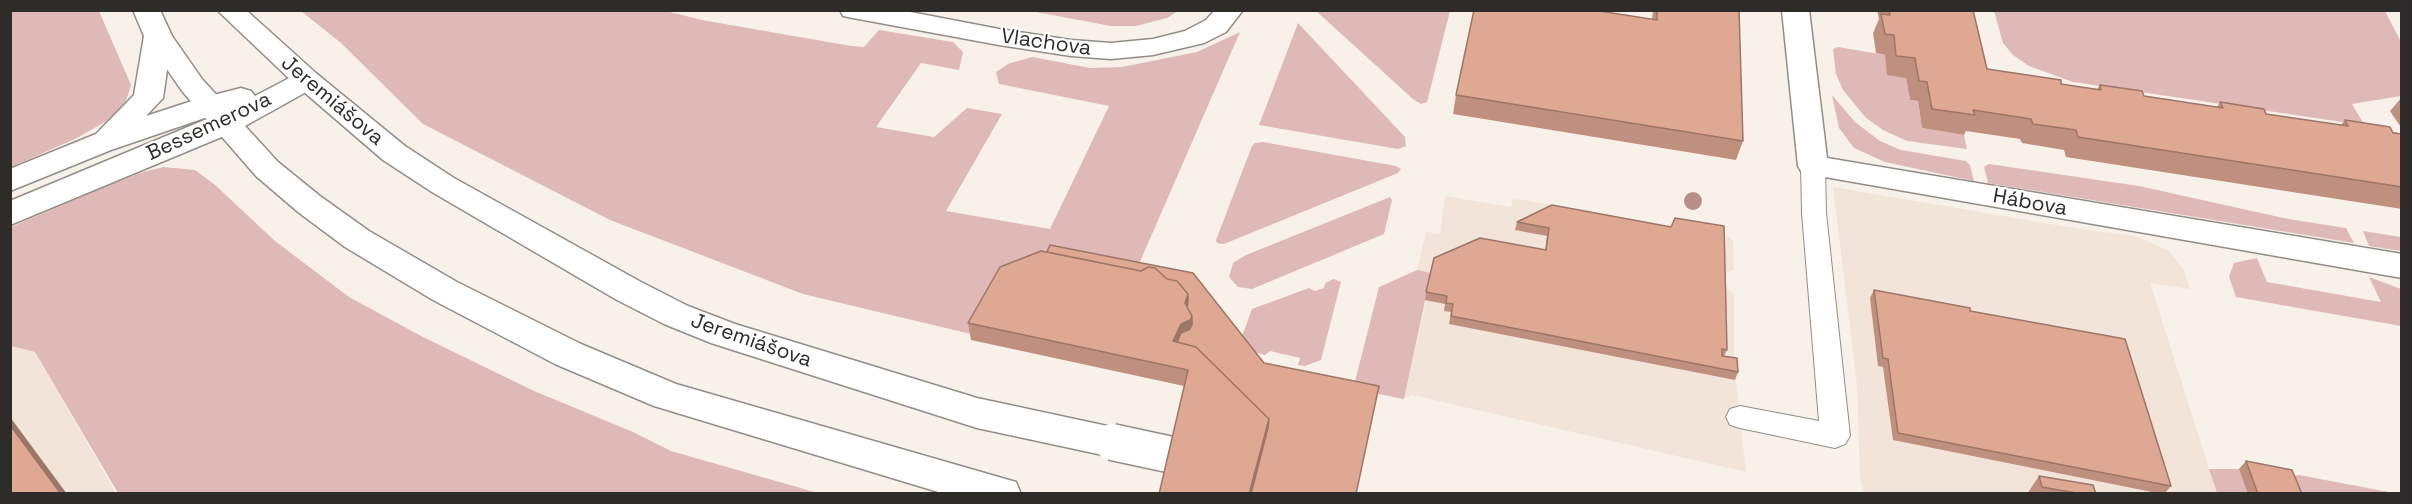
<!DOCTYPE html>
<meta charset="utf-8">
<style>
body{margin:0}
#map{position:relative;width:2412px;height:504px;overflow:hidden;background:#f8f1ea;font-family:"Space Grotesk",sans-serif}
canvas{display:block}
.frame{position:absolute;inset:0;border:12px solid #2e2c29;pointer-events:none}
</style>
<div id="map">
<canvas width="2412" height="504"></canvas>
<div class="frame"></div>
</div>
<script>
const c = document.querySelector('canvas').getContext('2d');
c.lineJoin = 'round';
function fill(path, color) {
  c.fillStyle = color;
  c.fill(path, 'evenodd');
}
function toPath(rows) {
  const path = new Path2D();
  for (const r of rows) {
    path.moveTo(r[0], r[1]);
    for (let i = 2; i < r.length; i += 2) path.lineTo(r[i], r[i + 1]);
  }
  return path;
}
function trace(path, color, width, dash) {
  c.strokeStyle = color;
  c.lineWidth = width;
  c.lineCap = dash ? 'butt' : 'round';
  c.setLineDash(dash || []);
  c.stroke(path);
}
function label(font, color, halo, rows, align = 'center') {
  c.font = font + ' "Space Grotesk",sans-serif';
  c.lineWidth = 4.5;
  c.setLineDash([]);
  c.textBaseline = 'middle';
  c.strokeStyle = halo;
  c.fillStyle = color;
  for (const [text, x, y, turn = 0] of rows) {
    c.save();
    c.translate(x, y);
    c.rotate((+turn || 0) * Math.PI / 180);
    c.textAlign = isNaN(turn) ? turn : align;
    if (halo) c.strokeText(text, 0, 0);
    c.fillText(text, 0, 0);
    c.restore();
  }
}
const built = toPath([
 [1833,187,2080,229,2136,236,2169,251,2184,270,2190,289,2150,283,2217,493,1864,493,1860,477,1857,385],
 [1445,196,1511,207,1513,198,1728,236,1733,241,1734,270,1722,275,1727,288,1734,294,1734,366,1746,472,1412,395,1404,399,1426,302,1424,301,1430,273,1417,270,1426,232,1440,234],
 [10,346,35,352,116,493,11,493]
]);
const green = toPath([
 [1038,10,1178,10,1178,11,1167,18,1136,26,1111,26,1036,12],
 [11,11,99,11,131,85,124,107,105,122,75,139,11,167],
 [301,11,666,11,702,20,851,46,864,47,879,30,953,42,963,52,959,70,921,63,876,127,934,137,967,108,1002,114,946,211,1050,229,1109,106,999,84,996,72,1008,64,1032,57,1090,68,1122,67,1197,52,1240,32,1139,264,975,335,803,294,610,220,423,124,341,43],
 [1316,11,1450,11,1427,102,1421,104,1413,99],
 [1994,11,2385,11,2401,42,2401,96,2352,104,2362,121,2369,126,2073,82,2029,66,2013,55,2003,43],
 [1298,23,1405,137,1406,146,1398,149,1259,125],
 [1838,47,1885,55,1906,78,1910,100,1918,101,1922,128,1964,135,1967,149,1907,141,1883,130,1866,118,1843,90,1836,74,1833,49],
 [1832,95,1855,122,1880,141,1901,150,1966,161,1970,165,1974,181,1885,162,1854,148,1839,128],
 [1263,142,1396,166,1401,169,1398,173,1224,244,1217,243,1216,240,1252,146,1255,143],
 [1989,164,2139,186,2288,219,2346,228,2354,243,1988,183,1984,167],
 [164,167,195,170,214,184,275,241,349,297,423,337,534,391,633,432,671,451,818,493,118,493,35,352,11,346,11,227,111,184,143,172],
 [1390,197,1392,200,1384,234,1252,289,1238,287,1229,277,1233,263,1246,255],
 [2363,231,2401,237,2401,251,2369,246],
 [2257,258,2267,282,2381,302,2369,277,2401,289,2401,326,2236,297,2229,277,2234,263],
 [1417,270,1431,273,1404,399,1353,389,1379,287],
 [1334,279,1341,282,1321,360,1305,366,1298,365,1300,358,1270,351,1265,355,1247,350,1240,342,1252,309,1309,288,1315,291,1324,288,1325,283],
 [2209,469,2239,469,2248,493,2217,493],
 [2299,475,2394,493,2291,493,2284,477]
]);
const lane = toPath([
 [1813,158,1821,160,1825,166,1826,213,1850,436,1845,444,1835,448,1740,428,1730,425,1726,417,1730,409,1740,406,1819,421,1802,213,1801,166,1805,160,1813,158]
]);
const street = toPath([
 [840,10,900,10,999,29,1071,40,1111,43,1153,39,1185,31,1206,20,1215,10,1243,10,1226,32,1204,43,1153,55,1111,59,1071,56,999,45,853,18,843,16,840,10],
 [1782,10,1809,10,1827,158,2402,254,2402,278,1802,173,1798,166,1782,10],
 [158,28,168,30,172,36,163,98,146,116,198,99,241,88,251,91,255,96,297,74,307,71,317,74,321,80,317,86,236,131,10,225,10,201,231,109,111,150,10,191,10,169,96,134,134,95,144,36,148,30,158,28]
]);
const secondary = toPath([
 [133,10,160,10,172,36,202,79,278,162,320,196,369,231,457,282,581,344,676,384,1002,478,1016,482,1021,494,945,494,654,406,555,364,433,300,345,247,298,212,256,176,182,91,144,36,133,10],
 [217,10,246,10,317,74,405,146,454,178,641,282,688,306,735,324,977,398,1112,427,1125,431,1131,442,1125,453,1112,457,977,428,711,343,664,324,617,300,432,192,383,160,297,86,217,10]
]);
const secondaryBridge = toPath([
 [1112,442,1214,464]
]);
const trees = [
 [1693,201]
];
const wall = toPath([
 [1653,10,1739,10,1743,141,1736,160,1453,114,1456,95,1652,19],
 [1877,10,1973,10,1987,69,2061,84,2097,89,2100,85,2144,96,2217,107,2220,102,2266,114,2341,125,2345,120,2402,134,2402,209,2066,157,2064,150,2022,143,2020,139,1966,131,1964,135,1922,128,1918,101,1910,100,1906,78,1887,75,1885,55,1876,53,1873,33,1879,19],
 [2402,97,2402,129,2390,111],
 [1552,205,1727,350,1724,356,1738,372,1735,380,1449,324,1451,312,1444,311,1445,304,1425,300,1426,292,1545,250,1547,236,1515,230,1517,222],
 [1874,290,1970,311,2171,486,2164,494,2162,494,1893,440,1883,367,1878,366,1870,298],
 [968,323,1264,363,1379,386,1377,394,1184,386,971,340],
 [2246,461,2302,494,2248,494,2239,469],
 [2039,476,2096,494,2027,494]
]);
const shadedWall = toPath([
 [1188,294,1188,311,1185,303],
 [1192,316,1192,332,1177,351,1173,341,1181,324],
 [10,417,67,494,61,494,10,425],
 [1269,419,1268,436,1252,494,1249,494]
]);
const building = toPath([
 [1474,10,1593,10,1657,20,1657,10,1739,10,1743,141,1456,95,1474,10],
 [1889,10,1973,10,1987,69,2061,80,2061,84,2101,90,2100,85,2142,91,2144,96,2223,108,2220,102,2264,109,2266,114,2348,126,2345,120,2390,127,2393,133,2402,134,2402,187,2078,137,2076,130,2033,124,2031,119,1973,110,1975,115,1932,109,1927,82,1919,81,1915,58,1896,56,1894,35,1885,34,1881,14,1890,15,1889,10],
 [1552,205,1671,227,1675,218,1724,226,1727,350,1722,349,1722,356,1737,358,1738,372,1451,316,1453,304,1446,303,1447,296,1426,292,1434,258,1480,238,1546,250,1549,228,1517,222,1552,205],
 [1050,245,1193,273,1264,363,1379,386,1356,494,1251,494,1268,428,1269,419,1196,347,1177,342,1181,333,1190,329,1192,325,1192,316,1187,307,1188,303,1188,294,1177,281,1167,279,1155,268,1148,267,1141,271,1047,252,1050,245],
 [1041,251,1141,271,1148,267,1155,268,1167,279,1177,281,1188,294,1185,303,1192,316,1190,320,1181,324,1173,341,1196,347,1269,419,1249,494,1159,494,1188,370,968,323,1000,267,1041,251],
 [1874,290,1970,308,1970,311,2125,339,2171,486,1898,433,1888,359,1883,358,1874,290],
 [10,425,61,494,10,494,10,425],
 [2246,461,2292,470,2302,494,2258,494,2246,461],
 [2039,476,2093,485,2096,494,2082,494,2042,487,2039,476]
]);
const streetNames = [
 ["Vlachova",1046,43,8],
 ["Jeremiášova",332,101,40],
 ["Bessemerova",209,127,-25],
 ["Hábova",2030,203,10],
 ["Jeremiášova",751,341,19]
];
fill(built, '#f2e4d9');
fill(green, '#deb9b7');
trace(lane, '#948d87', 2);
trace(street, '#948d87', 3);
trace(secondary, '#948d87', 3);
fill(lane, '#fff');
fill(street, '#fff');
fill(secondary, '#fff');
trace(secondaryBridge, '#948d87', 39, []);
trace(secondaryBridge, '#fff', 36);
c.fillStyle = '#b98d8a';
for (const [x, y] of trees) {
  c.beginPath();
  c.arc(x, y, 9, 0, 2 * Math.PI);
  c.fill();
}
fill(wall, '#c0907e');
fill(shadedWall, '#9c7667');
fill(building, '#dfa893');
trace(building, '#9c7667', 1.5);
label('21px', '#2e2c29', '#fff', streetNames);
</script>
